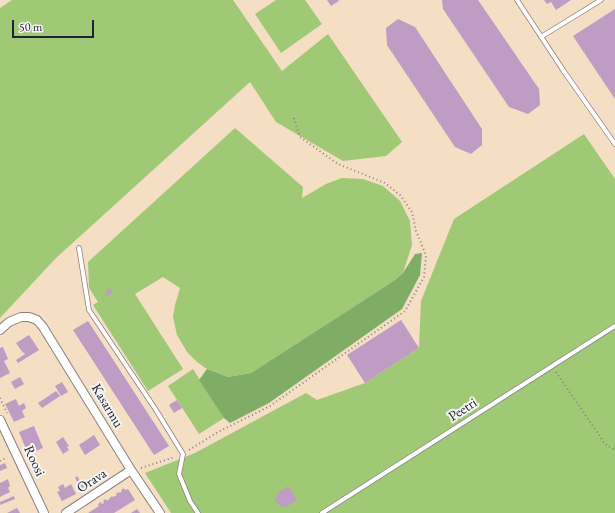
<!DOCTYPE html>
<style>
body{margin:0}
#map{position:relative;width:615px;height:513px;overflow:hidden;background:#f4dec4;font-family:"EB Garamond",serif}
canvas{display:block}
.scale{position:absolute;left:12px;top:20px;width:82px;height:18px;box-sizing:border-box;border:2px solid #22223b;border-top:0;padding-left:5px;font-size:12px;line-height:14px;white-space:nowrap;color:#22223b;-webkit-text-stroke:3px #f6f6f2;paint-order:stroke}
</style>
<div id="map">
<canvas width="615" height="513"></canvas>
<div class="scale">50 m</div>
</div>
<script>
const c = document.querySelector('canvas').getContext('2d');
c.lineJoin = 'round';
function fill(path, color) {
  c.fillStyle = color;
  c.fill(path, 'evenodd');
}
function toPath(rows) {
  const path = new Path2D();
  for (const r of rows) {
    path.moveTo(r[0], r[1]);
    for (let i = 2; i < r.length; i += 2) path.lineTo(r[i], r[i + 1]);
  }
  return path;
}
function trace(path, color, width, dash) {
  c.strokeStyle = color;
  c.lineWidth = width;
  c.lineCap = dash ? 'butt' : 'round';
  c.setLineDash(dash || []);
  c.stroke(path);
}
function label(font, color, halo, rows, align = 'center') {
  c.font = font + ' "EB Garamond",serif';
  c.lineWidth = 4;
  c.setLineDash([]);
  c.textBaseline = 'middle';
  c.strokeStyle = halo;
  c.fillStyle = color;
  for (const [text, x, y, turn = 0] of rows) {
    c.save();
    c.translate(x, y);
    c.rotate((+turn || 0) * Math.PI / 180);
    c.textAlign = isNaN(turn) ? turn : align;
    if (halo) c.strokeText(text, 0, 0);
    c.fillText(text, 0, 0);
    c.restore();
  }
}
const green = toPath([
 [12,0,233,0,282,71,328,34,402,142,386,156,343,161,276,122,250,82,56,258,0,318,0,8],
 [276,0,305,0,322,24,281,53,255,14],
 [235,128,303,187,302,198,326,184,342,178,363,179,383,186,400,201,410,221,412,245,403,273,395,280,251,373,228,377,207,369,197,362,187,352,177,335,173,317,175,305,180,288,163,277,135,294,183,369,148,391,93,305,98,302,89,288,88,262],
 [584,134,615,179,615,513,171,513,145,473,195,453,306,393,317,400,365,383,419,348,421,301,454,219],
 [193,369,224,418,199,434,168,386]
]);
const forest = toPath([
 [422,253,420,275,402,309,269,403,230,423,224,418,199,380,207,369,228,377,251,373,395,280,403,273,415,254]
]);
const building = toPath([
 [327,0,338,0,339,1,331,6],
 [442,0,478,0,539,89,540,105,528,114,509,107,443,9],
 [544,0,571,0,556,10,551,2,547,4],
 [615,9,615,99,573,36],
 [398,19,415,27,482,129,482,145,471,154,455,147,387,45,386,28],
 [110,288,113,293,107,296,105,292],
 [401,320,419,348,365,383,347,355],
 [88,321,169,446,154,455,73,330],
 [29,335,39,350,18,363,16,360,25,354,24,352,23,353,16,343],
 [3,347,8,359,4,361,10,373,0,378,0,348],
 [20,377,24,384,15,389,11,382],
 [62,382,68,392,61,396,55,386],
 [56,391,60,396,42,408,38,403],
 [16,399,19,406,24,403,26,408,22,411,25,417,14,422,5,404],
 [177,400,182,408,174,413,169,405],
 [34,426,43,448,28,454,19,432],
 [94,435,100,445,85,455,79,445],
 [63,437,69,446,67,447,69,450,63,454,56,442],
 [5,463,7,468,0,471,0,465],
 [77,476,84,487,82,489,75,478],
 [8,479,10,486,8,488,10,492,0,497,0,483],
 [63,484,65,488,71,484,76,494,62,501,57,492,60,491,58,487],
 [288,486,297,500,286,507,281,506,277,503,275,500,278,493],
 [124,488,125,490,128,489,135,500,114,513,88,513,99,506,98,504,101,502,102,504,104,503,103,501,106,499,107,501,112,496,113,497,117,495,116,493,122,492,121,490],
 [14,496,15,499,0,505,0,502],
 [17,508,20,513,7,513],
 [137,509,140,513,131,513]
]);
const path = toPath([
 [556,372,605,444,615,450],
 [0,398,7,413],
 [189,450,218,432,270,406,405,311,424,277,426,255,416,231,412,212,400,195,385,183,338,164,300,137,293,116],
 [0,461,7,457],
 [141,468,175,457]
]);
const lane = toPath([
 [517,0,563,70,615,144],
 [541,37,601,0],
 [79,248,89,310,156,410,183,454,179,474,190,501,198,513],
 [322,513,615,326]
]);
const street = toPath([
 [0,330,9,322,21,317,29,317,37,320,43,327,131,470,160,513],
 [0,420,44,513],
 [66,513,131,470]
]);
const streetNames = [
 ["Kasarmu",107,406,59],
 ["Peetri",463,410,-33],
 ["Roosi",34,461,65],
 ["Orava",92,481,-33]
];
fill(green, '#9fc975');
fill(forest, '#7fad66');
fill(building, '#bf9cc4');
trace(lane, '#8b8080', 5.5);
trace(street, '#8b8080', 10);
trace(path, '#8b8080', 2, [1, 3]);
trace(lane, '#fff', 4);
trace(street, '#fff', 8);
label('14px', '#22223b', '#f6f6f2', streetNames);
</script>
